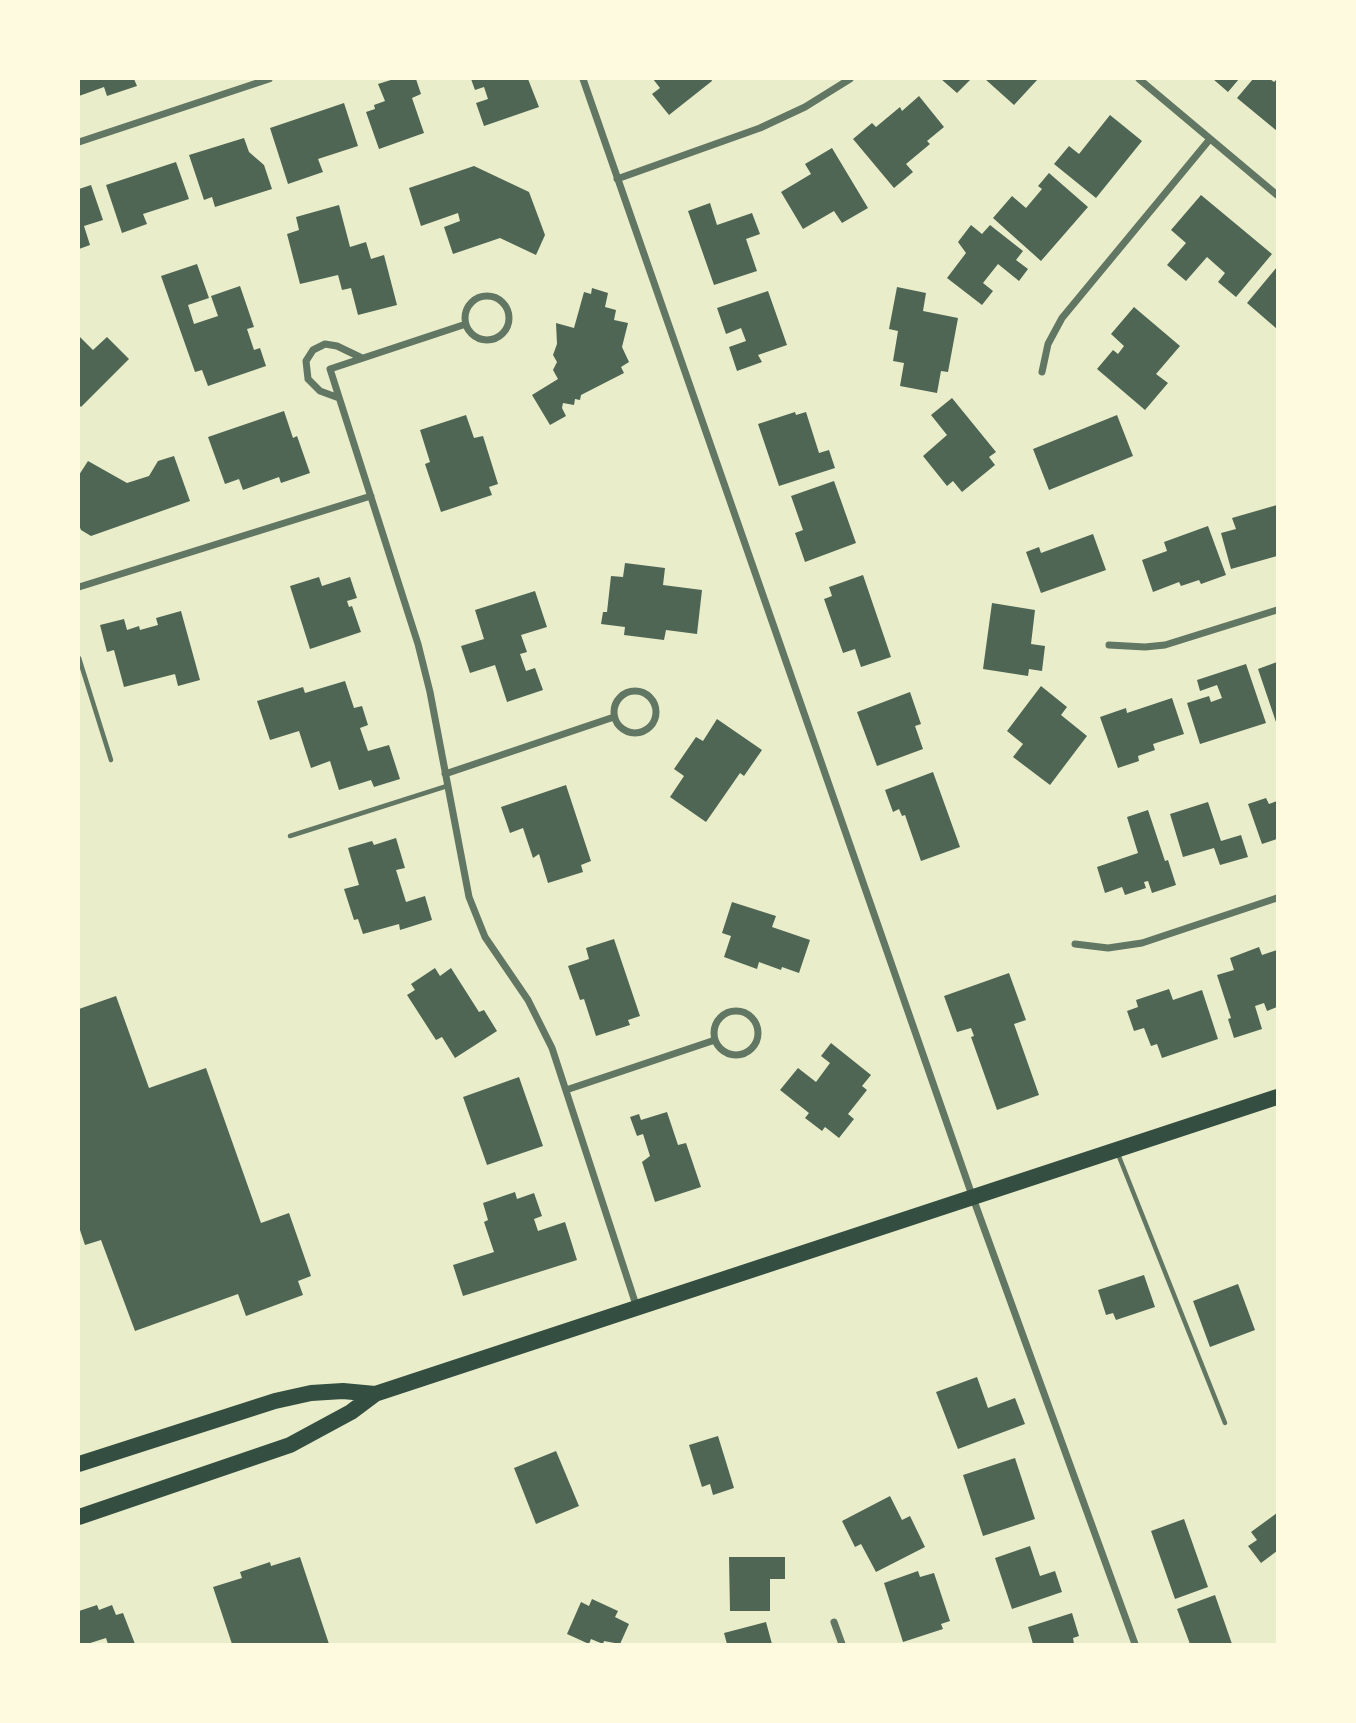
<!DOCTYPE html>
<style>
body{margin:0}
#map{position:relative;width:1356px;height:1723px;overflow:hidden;background:#e9edc9;font-family:"Crimson Pro",serif}
canvas{display:block}
.frame{position:absolute;inset:0;border:80px solid #fefae0;pointer-events:none}
</style>
<div id="map">
<canvas width="1356" height="1723"></canvas>
<div class="frame"></div>
</div>
<script>
const c = document.querySelector('canvas').getContext('2d');
c.lineJoin = 'round';
function fill(path, color) {
  c.fillStyle = color;
  c.fill(path, 'evenodd');
}
function toPath(rows) {
  const path = new Path2D();
  for (const r of rows) {
    if (r.length === 3) {
      path.moveTo(r[0] + r[2], r[1]);
      path.arc(r[0], r[1], r[2], 0, 2 * Math.PI);
      continue;
    }
    path.moveTo(r[0], r[1]);
    for (let i = 2; i < r.length; i += 2) path.lineTo(r[i], r[i + 1]);
  }
  return path;
}
function trace(path, color, width, dash) {
  c.strokeStyle = color;
  c.lineWidth = width;
  c.lineCap = dash ? 'butt' : 'round';
  c.setLineDash(dash || []);
  c.stroke(path);
}
const building = toPath([
 [79,79,134,79,137,86,107,96,104,87,79,96],
 [394,79,416,79,421,94,412,98,424,133,379,149,366,112,375,109,374,105,385,101,378,84],
 [471,79,528,79,539,107,484,126,476,103,488,99,484,87,475,90],
 [653,79,711,79,712,81,669,115,652,94,660,88],
 [941,79,971,79,957,93],
 [985,79,1038,79,1014,105],
 [1213,79,1239,79,1228,92],
 [1253,79,1270,79,1274,82,1277,79,1277,131,1237,98],
 [919,96,944,127,927,141,930,144,906,164,913,172,894,188,853,139,872,123,876,127,900,107,902,111],
 [344,103,358,146,318,159,323,172,288,184,270,128],
 [1110,115,1142,141,1096,198,1054,164,1069,146,1079,154],
 [244,138,249,152,264,165,272,189,215,207,212,197,204,200,189,155],
 [832,148,868,208,842,223,834,211,803,229,781,192,811,174,805,164],
 [176,162,189,199,143,214,147,224,122,233,106,185],
 [474,166,529,192,545,235,536,255,500,238,453,254,444,227,460,221,458,213,421,226,409,188],
 [1049,173,1088,207,1041,261,993,218,1012,196,1026,208,1042,189,1038,186],
 [91,185,103,220,84,226,90,245,79,249,79,189],
 [1201,195,1272,254,1236,297,1218,282,1225,273,1207,257,1186,281,1167,265,1186,243,1171,230],
 [710,203,717,225,752,213,760,234,746,239,757,271,714,285,688,211],
 [339,205,350,247,366,242,371,259,384,255,397,305,358,315,351,288,342,290,338,275,300,284,287,234,299,230,296,217],
 [971,225,982,234,990,225,1023,251,1016,260,1028,269,1019,281,998,264,983,283,993,291,982,305,947,278,966,253,958,242],
 [197,264,209,298,188,305,194,324,218,316,211,296,240,286,254,327,247,329,254,350,260,348,266,366,208,386,202,370,195,372,161,276],
 [1277,267,1277,329,1247,303],
 [897,287,926,293,923,311,958,318,948,372,941,371,937,393,900,386,904,363,893,361,898,331,889,329],
 [592,288,608,293,605,307,616,310,614,320,628,323,622,347,629,362,621,367,624,373,581,395,580,400,575,399,574,405,563,403,562,408,566,416,550,425,532,395,558,379,553,370,557,362,553,355,557,344,556,323,574,328,584,292,591,294],
 [768,291,787,345,758,355,762,362,737,371,729,347,746,341,741,328,726,334,717,308],
 [1134,307,1180,346,1156,374,1168,383,1145,410,1097,369,1113,350,1118,354,1124,346,1111,334],
 [79,336,93,350,107,337,129,359,81,407,79,405],
 [952,398,996,452,989,457,995,465,962,492,953,481,947,486,923,456,947,435,931,415],
 [284,411,293,438,297,436,310,473,281,483,279,477,243,490,239,479,225,484,208,437],
 [795,412,796,415,806,412,819,453,829,450,835,468,779,486,758,424],
 [466,415,474,438,483,436,498,484,489,487,492,495,441,512,425,464,430,462,420,430],
 [1117,415,1133,456,1049,490,1033,449],
 [174,456,190,501,91,536,81,530,79,525,79,475,88,461,127,483,149,476,158,461],
 [834,481,856,543,805,562,795,533,803,530,791,496],
 [1277,505,1277,556,1231,569,1221,533,1236,529,1232,518],
 [1208,526,1226,575,1201,584,1199,580,1181,586,1179,582,1153,592,1142,560,1167,551,1164,542],
 [1093,534,1106,570,1041,593,1026,552,1039,547,1041,553],
 [625,563,665,568,663,585,702,590,697,634,666,630,664,640,624,635,625,627,601,624,603,612,607,612,611,576,623,577],
 [863,575,891,657,861,667,855,649,843,653,824,599,832,596,829,587],
 [319,577,322,586,350,577,357,598,347,601,349,607,352,606,361,632,310,649,290,586],
 [535,591,547,627,521,635,527,652,520,654,526,671,535,668,543,690,507,702,495,665,470,673,461,646,484,639,475,610],
 [992,603,1035,610,1031,644,1045,646,1042,671,1029,669,1028,676,983,669],
 [181,611,200,680,178,686,175,674,124,687,114,650,107,652,100,625,124,619,127,630,139,626,140,630,158,625,156,618],
 [1277,662,1277,725,1258,669],
 [1246,664,1266,723,1200,744,1187,703,1209,696,1211,702,1222,698,1217,685,1200,691,1197,680],
 [345,681,354,708,362,706,368,725,360,728,368,751,389,745,400,779,374,787,371,780,339,790,330,761,311,768,299,731,270,740,257,701,303,687,305,693],
 [1041,686,1067,707,1061,715,1087,736,1050,785,1013,757,1023,744,1007,731],
 [910,692,921,724,915,726,923,749,877,766,857,712],
 [1172,698,1184,734,1153,744,1155,750,1138,756,1139,761,1118,768,1100,717,1126,708,1127,713],
 [717,719,762,750,744,776,740,773,706,822,670,797,684,776,674,769,696,737,703,741],
 [933,772,960,847,921,861,905,815,902,816,899,809,893,812,885,790],
 [566,785,591,861,581,865,583,872,548,883,539,854,533,858,523,828,510,833,501,807],
 [1266,798,1269,804,1277,801,1277,839,1262,844,1248,804],
 [1208,802,1221,841,1241,835,1248,857,1220,865,1214,848,1183,857,1170,814],
 [1148,810,1165,861,1168,860,1176,885,1152,893,1148,881,1144,882,1146,888,1125,895,1122,887,1105,893,1097,867,1138,853,1127,817],
 [396,838,405,868,396,870,406,902,425,896,432,920,400,930,399,924,363,934,358,919,354,920,344,889,359,885,348,848,372,841,374,845],
 [732,902,776,916,772,927,810,940,799,973,782,967,781,970,759,962,757,969,724,957,731,936,722,933],
 [614,939,640,1016,628,1020,630,1025,596,1036,584,999,580,1000,568,966,589,959,586,948],
 [1259,947,1262,955,1277,950,1277,1007,1267,1011,1264,1003,1255,1006,1262,1029,1234,1038,1228,1019,1231,1018,1217,975,1234,970,1230,958],
 [435,968,440,976,451,968,479,1012,484,1010,497,1031,455,1058,442,1037,436,1040,407,995,415,990,411,984],
 [1009,973,1026,1020,1014,1024,1039,1095,997,1110,971,1037,974,1036,971,1028,957,1032,944,996],
 [1169,989,1173,1000,1202,990,1218,1039,1162,1058,1157,1044,1151,1046,1144,1028,1134,1031,1127,1011,1138,1007,1136,1000],
 [116,996,149,1088,206,1068,261,1223,289,1213,311,1276,298,1281,303,1295,246,1316,238,1294,135,1331,101,1240,85,1245,79,1227,79,1009],
 [831,1043,871,1075,862,1086,867,1090,848,1114,854,1119,839,1138,825,1127,822,1131,805,1118,809,1113,780,1090,798,1068,816,1082,830,1063,821,1056],
 [519,1077,543,1146,487,1165,463,1097],
 [667,1112,678,1145,686,1143,701,1187,655,1202,642,1162,650,1156,643,1134,637,1136,630,1117,639,1114,641,1120],
 [515,1192,517,1199,534,1193,542,1216,534,1219,538,1231,565,1222,577,1260,463,1296,453,1265,494,1252,484,1222,488,1220,483,1203],
 [1144,1275,1155,1307,1116,1320,1113,1313,1106,1315,1098,1290],
 [1238,1284,1255,1330,1210,1347,1193,1301],
 [977,1377,988,1408,1015,1398,1025,1424,958,1449,936,1392],
 [718,1436,734,1488,713,1495,710,1484,702,1487,689,1445],
 [556,1451,579,1506,536,1524,514,1468],
 [1015,1458,1035,1519,983,1536,963,1475],
 [890,1496,902,1520,910,1516,925,1547,876,1572,861,1544,855,1547,842,1521],
 [1277,1513,1277,1551,1261,1563,1248,1546,1257,1540,1251,1532],
 [1184,1519,1208,1587,1175,1599,1151,1531],
 [1030,1546,1040,1576,1055,1571,1062,1592,1012,1609,995,1558],
 [300,1557,329,1644,232,1644,213,1587,242,1578,240,1572,270,1562,271,1566],
 [729,1557,785,1557,785,1579,770,1579,770,1611,730,1611],
 [918,1571,920,1577,934,1573,950,1621,941,1624,943,1629,903,1642,884,1583],
 [1215,1595,1232,1644,1190,1644,1177,1609],
 [592,1599,618,1611,615,1617,629,1624,620,1644,604,1641,603,1644,591,1639,589,1644,567,1634,581,1602,589,1606],
 [97,1605,99,1610,112,1605,116,1615,123,1613,135,1644,108,1644,106,1638,87,1644,79,1644,79,1611],
 [1072,1613,1079,1636,1073,1638,1074,1644,1033,1644,1028,1627],
 [766,1622,772,1644,727,1644,724,1633]
]);
const service = toPath([
 [79,658,111,760],
 [290,836,447,786],
 [1118,1154,1225,1423]
]);
const minor = toPath([
 [583,79,973,1198,1135,1644],
 [1139,79,1277,195],
 [79,142,269,79],
 [617,179,760,128,805,107,850,79],
 [487,318,22],
 [466,324,330,369,418,644,430,692,469,897,485,937,528,1000,552,1048,637,1308],
 [1042,372,1048,344,1062,318,1210,139],
 [339,398,320,391,308,379,306,361,313,350,325,344,337,346,362,358],
 [79,587,371,496],
 [1109,645,1145,647,1165,645,1277,610],
 [635,712,21],
 [445,774,614,717],
 [1075,944,1108,948,1142,943,1277,898],
 [736,1033,22],
 [566,1090,715,1040],
 [834,1622,842,1644]
]);
const primary = toPath([
 [79,1464,275,1401,311,1393,343,1391,375,1394],
 [79,1517,290,1445,351,1412,375,1394,1277,1097]
]);
fill(building, '#4f6655');
trace(service, '#617663', 4.5);
trace(minor, '#617663', 7);
trace(primary, '#344e41', 16);
</script>
